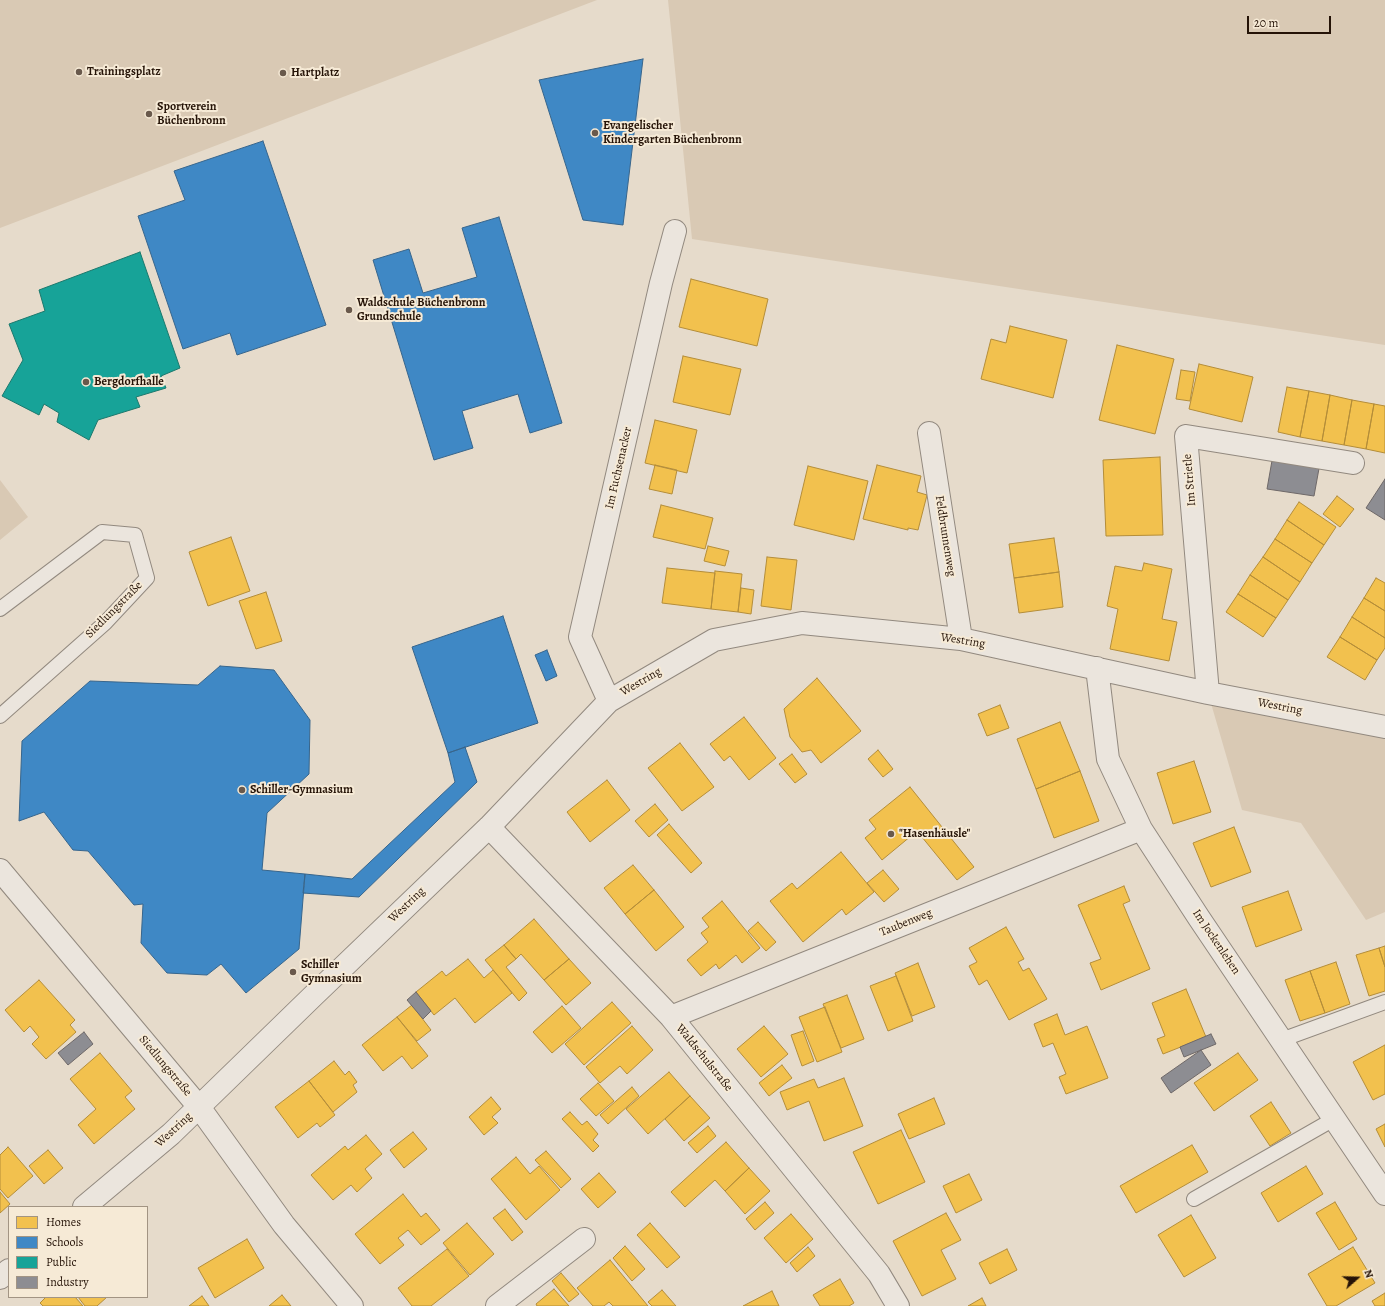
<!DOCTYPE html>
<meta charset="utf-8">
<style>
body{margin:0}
#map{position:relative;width:1385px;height:1306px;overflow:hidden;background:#e6dbcb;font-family:Alegreya,serif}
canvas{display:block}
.legend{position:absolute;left:8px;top:1206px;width:140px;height:92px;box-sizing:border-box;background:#f6ead6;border:1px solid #a29483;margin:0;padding:5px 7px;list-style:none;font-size:12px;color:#251307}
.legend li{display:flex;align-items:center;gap:8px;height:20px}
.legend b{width:20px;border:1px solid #a29483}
.north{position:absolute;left:1337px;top:1258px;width:40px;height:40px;-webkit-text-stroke:3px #f6ead6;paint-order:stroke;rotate:70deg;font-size:11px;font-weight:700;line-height:16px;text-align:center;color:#251307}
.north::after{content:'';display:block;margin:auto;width:14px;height:18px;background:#251307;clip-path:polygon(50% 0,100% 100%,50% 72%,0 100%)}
.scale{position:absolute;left:1247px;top:16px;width:84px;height:18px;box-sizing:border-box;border:2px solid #251307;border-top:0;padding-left:5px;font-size:12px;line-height:14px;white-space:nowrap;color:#251307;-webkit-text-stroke:3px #f6ead6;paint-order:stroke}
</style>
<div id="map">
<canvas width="1385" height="1306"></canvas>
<ul class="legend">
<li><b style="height:11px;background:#f2c14e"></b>Homes</li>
<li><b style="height:11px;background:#3f88c5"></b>Schools</li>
<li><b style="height:11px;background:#17a398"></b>Public</li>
<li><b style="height:11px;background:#8d8d92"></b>Industry</li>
</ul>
<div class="north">N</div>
<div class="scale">20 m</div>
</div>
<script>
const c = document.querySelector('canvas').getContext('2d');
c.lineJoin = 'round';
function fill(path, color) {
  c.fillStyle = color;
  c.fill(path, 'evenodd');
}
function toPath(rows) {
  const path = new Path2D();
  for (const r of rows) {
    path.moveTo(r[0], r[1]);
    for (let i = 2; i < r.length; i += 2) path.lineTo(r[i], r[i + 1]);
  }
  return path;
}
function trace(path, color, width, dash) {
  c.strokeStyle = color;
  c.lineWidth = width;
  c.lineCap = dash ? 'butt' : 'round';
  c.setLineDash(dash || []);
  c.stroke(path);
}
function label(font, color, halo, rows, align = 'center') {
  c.font = font + ' Alegreya,serif';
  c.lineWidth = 4;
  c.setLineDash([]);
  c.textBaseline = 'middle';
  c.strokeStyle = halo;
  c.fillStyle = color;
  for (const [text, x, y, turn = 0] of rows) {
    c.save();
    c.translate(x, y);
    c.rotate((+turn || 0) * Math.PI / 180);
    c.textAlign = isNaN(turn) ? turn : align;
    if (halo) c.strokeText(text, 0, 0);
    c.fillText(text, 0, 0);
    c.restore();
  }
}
const green = toPath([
 [0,0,597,0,0,228],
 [668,0,1385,0,1385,345,692,239],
 [0,480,28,517,0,540],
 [1208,693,1385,727,1385,912,1366,920,1301,823,1242,810]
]);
const homes = toPath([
 [691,279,768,299,757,346,679,327,691,279],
 [1010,326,1067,340,1053,398,981,379,991,339,1006,343,1010,326],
 [1117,345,1174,359,1155,434,1099,420,1117,345],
 [683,356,741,369,730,415,673,402,683,356],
 [1199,364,1253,377,1242,422,1189,409,1199,364],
 [1181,370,1195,372,1190,401,1176,399,1181,370],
 [1287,387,1309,391,1300,437,1278,432,1287,387],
 [1309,391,1330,395,1322,441,1300,437,1309,391],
 [1330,395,1352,400,1344,445,1322,441,1330,395],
 [1352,400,1374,404,1366,449,1344,445,1352,400],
 [1374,404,1385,406,1385,453,1366,449,1374,404],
 [655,420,697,430,687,473,645,463,655,420],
 [1160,457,1163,535,1106,536,1103,460,1160,457],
 [655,465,677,470,672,494,649,489,655,465],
 [877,465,921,476,917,492,927,495,918,530,908,528,908,530,863,519,877,465],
 [808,466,868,481,854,540,794,525,808,466],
 [1337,496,1354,509,1340,527,1323,514,1337,496],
 [1299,502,1336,527,1324,545,1287,520,1299,502],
 [661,505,713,518,705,549,653,537,661,505],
 [1287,520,1324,545,1312,563,1275,539,1287,520],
 [231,537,250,591,208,606,189,552,231,537],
 [1054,538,1059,572,1014,578,1009,544,1054,538],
 [1275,539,1312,563,1300,582,1263,557,1275,539],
 [708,546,729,551,725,566,704,561,708,546],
 [767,557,797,560,791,610,761,606,767,557],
 [1263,557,1300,582,1288,600,1250,575,1263,557],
 [1144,563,1172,569,1162,619,1177,622,1169,661,1110,649,1118,609,1107,606,1115,566,1142,571,1144,563],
 [667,568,715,573,711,609,662,603,667,568],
 [715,571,742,574,738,612,711,609,715,571],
 [1059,572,1063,607,1019,613,1014,578,1059,572],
 [1250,575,1288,600,1276,618,1238,594,1250,575],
 [1376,578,1385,583,1385,611,1364,598,1376,578],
 [741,588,754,590,751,614,738,612,741,588],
 [266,592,282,641,256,649,239,601,266,592],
 [1238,594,1276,618,1263,637,1226,612,1238,594],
 [1364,598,1385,611,1385,638,1352,617,1364,598],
 [1352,617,1385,638,1385,648,1377,660,1340,637,1352,617],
 [1340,637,1377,660,1365,680,1327,657,1340,637],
 [817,678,861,731,821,763,811,750,802,752,790,737,784,709,817,678],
 [1000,705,1009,728,987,736,978,714,1000,705],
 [744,717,776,758,749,780,730,756,724,761,710,744,744,717],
 [1060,722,1080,771,1036,789,1017,739,1060,722],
 [680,743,714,787,682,811,648,768,680,743],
 [878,750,893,769,883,777,868,759,878,750],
 [792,754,807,774,795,783,779,764,792,754],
 [1194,761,1211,812,1173,824,1157,773,1194,761],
 [1080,771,1099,821,1054,838,1036,789,1080,771],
 [607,780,630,810,590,842,567,812,607,780],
 [910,787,974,867,957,880,917,831,882,860,865,838,876,829,869,820,910,787],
 [655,804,668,820,649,837,635,821,655,804],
 [669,824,702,863,691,873,657,835,669,824],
 [1234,827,1251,872,1211,887,1193,843,1234,827],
 [841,852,874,892,846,915,842,909,803,942,770,901,792,883,797,889,841,852],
 [633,865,654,890,625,914,604,888,633,865],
 [883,870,899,889,884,902,867,883,883,870],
 [1124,886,1130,901,1123,904,1150,969,1101,990,1090,963,1101,959,1078,905,1124,886],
 [654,890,684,927,656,951,625,914,654,890],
 [1288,891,1302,930,1256,947,1242,907,1288,891],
 [722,901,760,948,742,963,736,955,719,969,716,964,701,976,687,960,708,942,701,933,709,927,702,918,722,901],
 [534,919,569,959,544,980,521,954,516,959,504,945,534,919],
 [758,922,776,942,766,951,748,931,758,922],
 [1006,927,1024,959,1018,962,1023,971,1029,968,1047,999,1009,1020,987,980,979,985,969,966,977,962,969,948,1006,927],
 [504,945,516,959,506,967,527,993,519,1001,485,960,504,945],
 [1385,946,1385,967,1379,948,1385,946],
 [1379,948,1385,967,1385,991,1369,996,1356,955,1379,948],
 [468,959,484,978,493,970,512,993,475,1023,455,998,434,1015,416,992,442,971,446,976,468,959],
 [569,959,591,983,566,1005,544,980,569,959],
 [1336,962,1350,1004,1325,1013,1310,971,1336,962],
 [918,963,935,1007,912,1016,895,973,918,963],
 [1310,971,1325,1013,1300,1021,1285,980,1310,971],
 [896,976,913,1021,888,1031,870,986,896,976],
 [39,980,75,1020,70,1025,76,1032,46,1059,32,1044,39,1037,30,1026,24,1032,5,1010,39,980],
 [1186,989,1206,1037,1163,1054,1157,1039,1165,1036,1152,1003,1186,989],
 [847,995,864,1039,841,1048,823,1004,847,995],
 [612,1002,631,1023,584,1065,565,1044,612,1002],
 [412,1005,431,1030,417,1041,397,1017,412,1005],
 [562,1006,581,1028,552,1053,533,1032,562,1006],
 [825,1007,842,1052,817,1062,799,1017,825,1007],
 [1057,1014,1065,1035,1087,1026,1108,1078,1066,1094,1059,1077,1066,1074,1053,1043,1043,1047,1034,1024,1057,1014],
 [397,1017,428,1056,412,1069,402,1056,383,1071,362,1045,397,1017],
 [632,1026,653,1050,627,1074,620,1066,600,1083,586,1067,632,1026],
 [764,1026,788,1054,761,1077,737,1049,764,1026],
 [803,1031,814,1061,802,1066,791,1035,803,1031],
 [1385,1045,1385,1094,1373,1100,1353,1062,1385,1045],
 [100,1053,132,1091,125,1097,135,1109,94,1144,78,1125,96,1109,70,1079,100,1053],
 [1238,1053,1258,1080,1214,1111,1194,1083,1238,1053],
 [334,1061,345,1075,349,1071,357,1082,353,1085,357,1092,333,1112,309,1081,334,1061],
 [782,1065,792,1078,769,1096,759,1083,782,1065],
 [669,1072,690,1096,648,1134,626,1109,669,1072],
 [844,1078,863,1126,824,1141,809,1101,787,1110,780,1092,814,1079,818,1088,844,1078],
 [309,1081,335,1115,320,1127,317,1123,298,1138,275,1107,309,1081],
 [598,1083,614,1101,596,1116,580,1099,598,1083],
 [632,1087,639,1096,608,1124,600,1115,632,1087],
 [690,1096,710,1118,684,1141,665,1119,690,1096],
 [491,1097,501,1109,492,1117,498,1123,484,1135,469,1117,491,1097],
 [934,1098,945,1124,909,1139,898,1114,934,1098],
 [1271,1102,1291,1133,1270,1146,1250,1116,1271,1102],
 [570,1112,582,1125,587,1121,598,1134,593,1140,599,1146,593,1152,562,1119,570,1112],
 [1385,1124,1385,1147,1376,1129,1385,1124],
 [708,1126,716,1136,697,1153,688,1143,708,1126],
 [901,1130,925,1182,878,1204,853,1152,901,1130],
 [413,1132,427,1149,404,1168,390,1150,413,1132],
 [366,1135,382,1154,365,1169,372,1178,357,1192,351,1185,333,1200,311,1175,345,1146,348,1150,366,1135],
 [726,1142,749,1168,725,1191,715,1180,685,1207,671,1192,726,1142],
 [1192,1145,1208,1172,1136,1213,1120,1186,1192,1145],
 [8,1147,33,1176,8,1198,0,1189,0,1155,8,1147],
 [48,1150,63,1168,44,1184,29,1166,48,1150],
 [546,1151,571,1179,561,1188,535,1160,546,1151],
 [516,1157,530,1174,539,1166,560,1190,526,1220,491,1179,516,1157],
 [1306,1166,1323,1194,1278,1222,1261,1193,1306,1166],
 [749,1168,770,1191,745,1214,725,1191,749,1168],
 [599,1173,616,1192,598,1208,581,1189,599,1173],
 [969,1174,982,1200,956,1213,943,1186,969,1174],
 [0,1192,10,1204,0,1213,0,1192],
 [403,1194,421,1217,426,1213,440,1230,421,1245,408,1230,398,1238,404,1245,380,1264,355,1234,403,1194],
 [765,1202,774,1213,755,1230,746,1219,765,1202],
 [1335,1202,1357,1239,1339,1250,1316,1213,1335,1202],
 [505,1209,523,1232,512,1241,493,1218,505,1209],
 [946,1213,961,1240,941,1250,956,1279,922,1296,893,1241,946,1213],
 [791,1214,813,1239,786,1263,764,1238,791,1214],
 [1191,1215,1216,1258,1184,1277,1158,1235,1191,1215],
 [467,1223,494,1254,470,1275,443,1243,467,1223],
 [650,1223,680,1257,667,1268,637,1235,650,1223],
 [247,1239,264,1268,215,1298,198,1268,247,1239],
 [625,1246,645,1269,632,1281,613,1258,625,1246],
 [808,1247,815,1256,797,1272,790,1263,808,1247],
 [1353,1247,1375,1283,1336,1306,1327,1306,1308,1274,1353,1247],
 [447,1249,469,1276,431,1306,412,1306,398,1288,447,1249],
 [1007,1249,1017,1270,990,1284,979,1263,1007,1249],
 [610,1260,648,1306,613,1306,609,1302,604,1306,593,1306,577,1288,610,1260],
 [561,1273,579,1294,569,1302,552,1281,561,1273],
 [840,1279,854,1303,849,1306,820,1306,813,1295,840,1279],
 [554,1289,569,1306,537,1306,536,1304,554,1289],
 [662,1290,676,1306,652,1306,648,1302,662,1290],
 [772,1291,779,1306,743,1306,772,1291],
 [1385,1293,1385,1306,1375,1306,1372,1301,1385,1293],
 [282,1295,291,1306,269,1306,282,1295],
 [202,1296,209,1306,189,1306,202,1296],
 [46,1297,75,1297,83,1306,43,1306,40,1303,46,1297],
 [78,1297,107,1297,97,1306,85,1306,78,1297],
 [982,1298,986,1306,968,1306,982,1298]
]);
const schools = toPath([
 [643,59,623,225,583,220,539,80,643,59],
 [263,141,326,325,237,355,230,333,183,349,138,216,185,200,174,171,263,141],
 [499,217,562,423,530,433,518,394,462,411,473,448,434,460,373,260,409,249,423,293,477,277,462,228,499,217],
 [503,616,538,723,448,753,412,647,503,616],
 [547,650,557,676,546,681,535,655,547,650],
 [220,666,274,670,310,720,309,774,267,813,262,870,305,874,299,949,246,993,221,964,207,975,167,973,141,943,143,904,134,905,88,851,73,850,44,812,19,821,22,741,90,681,198,685,220,666],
 [465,747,477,782,359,897,303,893,305,874,352,879,455,782,448,753,465,747]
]);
const public = toPath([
 [140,252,180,368,161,376,166,388,136,397,140,407,98,420,89,440,57,422,59,413,44,404,39,415,2,396,23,360,9,324,45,311,39,290,140,252]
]);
const industry = toPath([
 [1273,455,1320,463,1314,496,1267,489,1273,455],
 [1385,479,1385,520,1366,508,1385,479],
 [416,992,431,1011,423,1019,407,1000,416,992],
 [84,1032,93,1044,68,1065,58,1053,84,1032],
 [1211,1034,1216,1044,1184,1057,1180,1047,1211,1034],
 [1201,1050,1211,1065,1171,1093,1161,1078,1201,1050]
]);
const lane = toPath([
 [0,609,102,532,135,535,147,578,105,623,0,716],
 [1281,1040,1385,1002],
 [1194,1199,1334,1119]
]);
const street = toPath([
 [929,433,961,639],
 [1097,668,1108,759,1141,829,1199,918,1385,1194],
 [1208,693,1186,436,1353,463],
 [609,701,580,637,661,283,675,231],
 [489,827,671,1017,879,1274,898,1306],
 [0,870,199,1107,284,1225,352,1306],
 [671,1017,1141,829],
 [84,1207,171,1134,313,996,489,827,609,701,714,640,802,623,961,639,1208,693,1385,727],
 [0,1278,9,1270],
 [497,1306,584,1239]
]);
const markers = [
 [79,72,4,"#69594c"],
 [283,73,4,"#69594c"],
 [149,114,4,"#69594c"],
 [595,133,4,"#69594c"],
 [349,310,4,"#69594c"],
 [86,382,4,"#69594c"],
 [242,790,4,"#69594c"],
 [891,834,4,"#69594c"],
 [293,972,4,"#69594c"]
];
const poiNames = [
 ["Trainingsplatz",87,72],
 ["Hartplatz",291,73],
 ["Sportverein",157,107],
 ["Büchenbronn",157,121],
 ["Evangelischer",603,126],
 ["Kindergarten Büchenbronn",603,140],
 ["Waldschule Büchenbronn",357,303],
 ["Grundschule",357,317],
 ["Bergdorfhalle",94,382],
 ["Schiller-Gymnasium",250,790],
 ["\"Hasenhäusle\"",899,834],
 ["Schiller",301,965],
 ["Gymnasium",301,979]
];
const streetNames = [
 ["Im Fuchsenacker",619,468,-77],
 ["Im Strietle",1190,480,-95],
 ["Feldbrunnenweg",945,536,81],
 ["Siedlungstraße",114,610,-45],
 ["Westring",963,641,9],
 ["Westring",641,682,-30],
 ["Westring",1280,707,11],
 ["Westring",407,905,-44],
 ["Taubenweg",906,923,-22],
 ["Im Jockenlehen",1216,942,56],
 ["Waldschulstraße",704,1058,51],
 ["Siedlungstraße",165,1066,50],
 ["Westring",174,1130,-43]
];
fill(green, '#d9c9b4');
fill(homes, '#f2c14e');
trace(homes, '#b48d39', 1);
fill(schools, '#3f88c5');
trace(schools, '#37658c', 1);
fill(public, '#17a398');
trace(public, '#1b786c', 1);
fill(industry, '#8d8d92');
trace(industry, '#6e6868', 1);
trace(lane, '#92897f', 16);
trace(street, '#92897f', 24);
trace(lane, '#ebe5dd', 14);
trace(street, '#ebe5dd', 22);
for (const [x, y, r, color] of markers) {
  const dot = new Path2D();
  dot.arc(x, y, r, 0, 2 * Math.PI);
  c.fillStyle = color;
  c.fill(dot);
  trace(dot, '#f6ead6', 1.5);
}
label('bold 12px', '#251307', '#f6ead6', poiNames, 'left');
label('12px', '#251307', '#f6ead6', streetNames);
</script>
